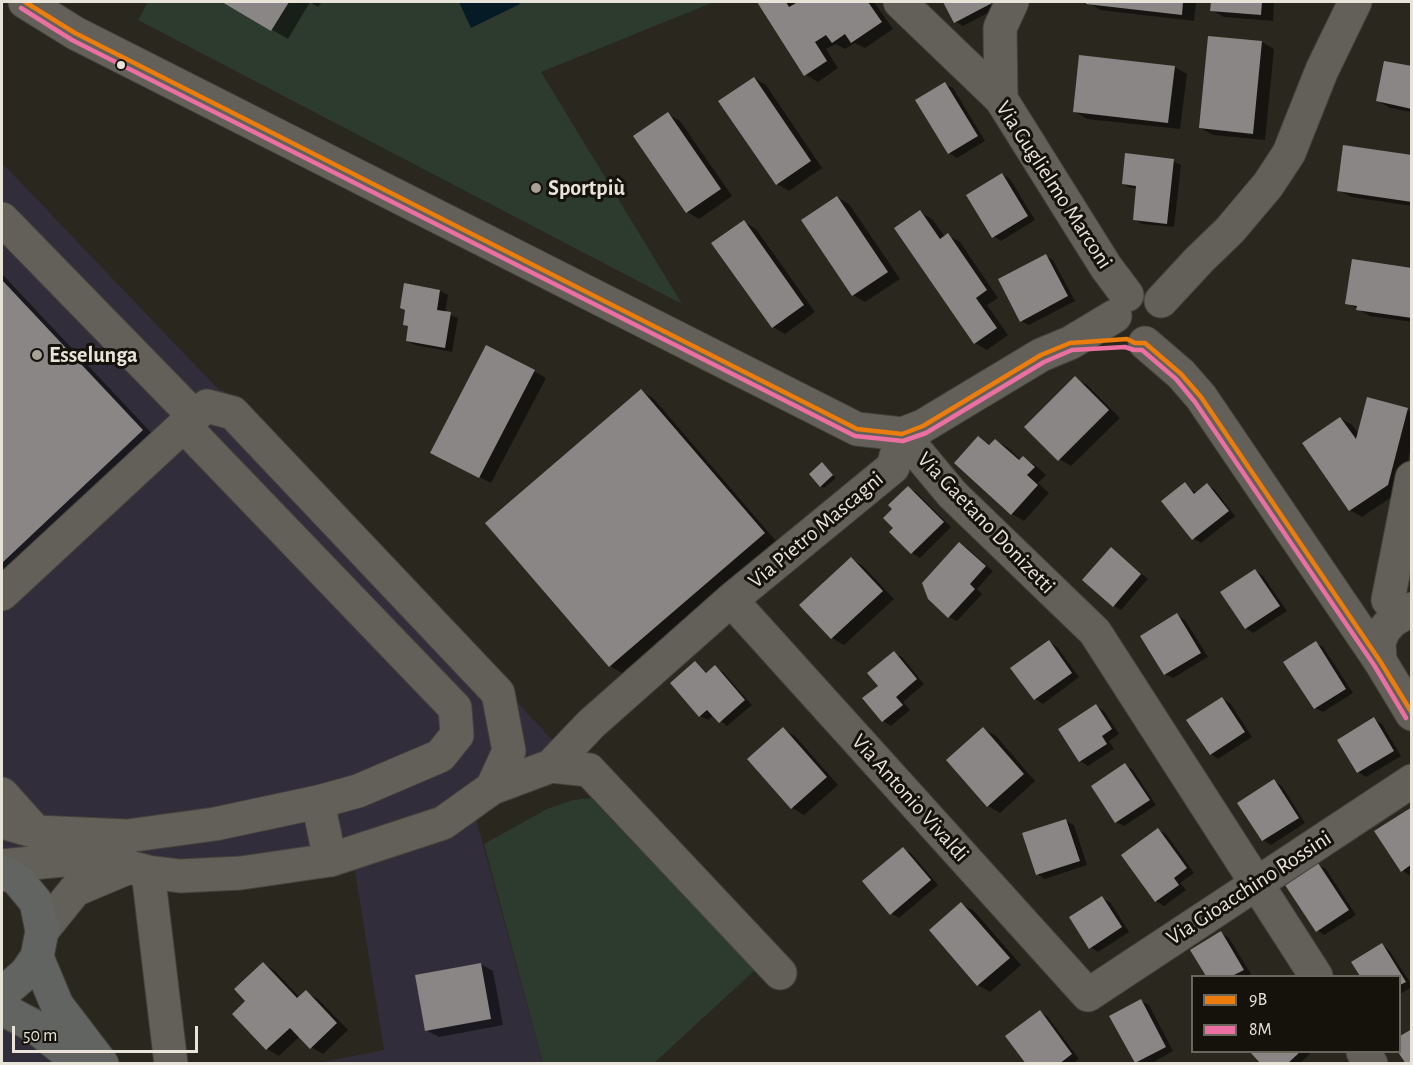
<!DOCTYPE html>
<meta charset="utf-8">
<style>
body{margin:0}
#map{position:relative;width:1413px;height:1065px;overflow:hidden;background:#2a271e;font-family:"Alegreya Sans",sans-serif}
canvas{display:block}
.frame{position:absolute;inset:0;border:3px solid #e8e4da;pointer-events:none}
.legend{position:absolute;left:1191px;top:975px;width:210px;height:78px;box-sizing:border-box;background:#14120b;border:2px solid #69665e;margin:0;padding:8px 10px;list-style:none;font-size:18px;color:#e8e4da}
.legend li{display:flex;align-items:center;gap:12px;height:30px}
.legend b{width:30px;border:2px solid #69665e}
.scale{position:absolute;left:12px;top:1026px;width:186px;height:27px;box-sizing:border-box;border:3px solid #e8e4da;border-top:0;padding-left:8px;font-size:18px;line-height:21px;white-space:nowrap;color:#e8e4da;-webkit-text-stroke:4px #14120b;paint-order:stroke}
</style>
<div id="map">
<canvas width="1413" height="1065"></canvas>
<div class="frame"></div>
<ul class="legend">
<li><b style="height:8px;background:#ec7c0c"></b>9B</li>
<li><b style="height:8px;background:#eb70a1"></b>8M</li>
</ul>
<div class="scale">50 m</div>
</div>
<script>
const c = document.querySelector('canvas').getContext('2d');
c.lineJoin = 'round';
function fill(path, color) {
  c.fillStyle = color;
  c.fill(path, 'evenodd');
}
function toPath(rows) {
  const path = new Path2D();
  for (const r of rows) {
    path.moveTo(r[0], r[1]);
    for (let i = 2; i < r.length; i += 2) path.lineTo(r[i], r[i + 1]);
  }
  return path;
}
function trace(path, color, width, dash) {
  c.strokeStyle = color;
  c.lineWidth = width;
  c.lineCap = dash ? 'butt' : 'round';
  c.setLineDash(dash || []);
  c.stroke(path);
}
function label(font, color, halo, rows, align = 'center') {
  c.font = font + ' "Alegreya Sans",sans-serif';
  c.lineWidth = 6;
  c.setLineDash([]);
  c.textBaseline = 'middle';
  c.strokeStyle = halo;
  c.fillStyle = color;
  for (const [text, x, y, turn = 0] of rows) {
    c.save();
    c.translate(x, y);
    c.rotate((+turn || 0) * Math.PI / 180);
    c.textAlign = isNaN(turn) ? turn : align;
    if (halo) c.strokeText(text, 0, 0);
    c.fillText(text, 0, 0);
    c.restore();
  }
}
const commercial = toPath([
 [2,163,218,389,236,396,553,741,547,759,443,817,249,867,2,859],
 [473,808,543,1063,312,1064,384,1050,353,859],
 [2,1016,72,1063,2,1063]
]);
const green = toPath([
 [148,2,714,2,541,72,682,304,138,20],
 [591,798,755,970,654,1063,543,1063,484,844,547,809,573,800]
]);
const water = toPath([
 [459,2,519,2,520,4,471,28]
]);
const shadow = toPath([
 [224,2,322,2,318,7,310,2,288,39],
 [761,2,793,2,795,5,801,2,874,2,893,29,865,48,855,43,845,49,836,44,826,49,838,68,818,82,806,75,759,3],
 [945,2,1001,2,1003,5,963,26,955,21],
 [1088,2,1196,2,1194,21,1100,10],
 [1212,2,1274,2,1273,21,1224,17,1211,10],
 [1209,37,1262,42,1274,49,1265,140,1213,135,1200,128],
 [1175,67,1187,74,1180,129,1087,119,1075,112],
 [1412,68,1412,112,1390,108,1378,101],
 [754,78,766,85,822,168,789,191,777,184],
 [945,84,953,88,985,141,957,158,949,153],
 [668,114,680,121,732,196,699,219,687,212],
 [1412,157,1412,206,1351,197,1339,190],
 [1173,161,1181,165,1174,227,1142,224,1134,219,1138,189,1131,188,1123,184],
 [1002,174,1010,179,1035,220,1001,241,993,236],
 [837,197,849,204,900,279,865,302,853,295,803,220],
 [920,212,932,219,945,237,948,235,960,242,998,298,987,305,1008,335,987,350,975,343],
 [744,222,756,229,815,312,785,334,773,327],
 [1046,256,1053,260,1075,301,1029,325,1021,321],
 [1412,269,1412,322,1370,316,1347,303],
 [2,274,158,440,2,587],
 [440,291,448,295,445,313,458,318,452,352,415,345,407,341,410,327,404,324],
 [534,371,546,378,491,483,444,459],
 [1075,378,1087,385,1120,418,1071,466,1059,459],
 [641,391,653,398,776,541,622,673,610,666,487,523],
 [1407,409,1412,412,1412,445,1399,492,1362,517,1350,510,1340,418,1352,425,1359,434],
 [979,438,991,445,995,440,1007,447,1021,460,1023,458,1035,465,1046,475,1038,483,1049,493,1024,521,1012,514,956,463],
 [822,464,836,478,824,488,821,486],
 [1185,484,1197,494,1207,485,1215,490,1235,516,1201,543,1193,538],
 [908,488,916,492,951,527,920,558,912,553,895,528],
 [960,544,967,548,993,571,977,589,982,594,957,621,949,617],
 [1111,549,1148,579,1121,610,1114,606],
 [851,559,863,566,894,599,844,645,832,638,801,605],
 [1256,571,1263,576,1287,611,1253,633,1246,628],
 [1177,615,1185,620,1208,657,1173,678,1165,674],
 [1049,642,1057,647,1079,677,1043,704,1035,699],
 [1316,643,1323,647,1353,693,1323,712,1315,708],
 [894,653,902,657,924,684,903,702,910,710,891,726,883,721,864,699,880,686],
 [695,663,708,673,715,667,723,672,752,705,727,726,714,715,708,720,700,716],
 [1222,699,1230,703,1252,737,1218,759,1211,754],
 [1096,706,1104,711,1119,734,1109,741,1114,749,1088,766,1080,761],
 [1374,719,1382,724,1401,756,1366,777,1358,772,1339,740],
 [783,729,795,736,838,785,804,815,792,808],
 [984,729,996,736,1035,781,1000,813,988,806],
 [1125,765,1133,770,1156,805,1124,826,1116,822],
 [1274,781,1282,786,1305,823,1271,845,1263,840],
 [1411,809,1412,874,1409,875,1402,870],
 [1066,821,1074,825,1087,865,1045,879,1037,874],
 [1158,830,1166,834,1194,873,1180,883,1186,890,1164,906,1156,901],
 [903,849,911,853,938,885,899,918,891,913],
 [1318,865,1326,869,1356,915,1324,935,1317,930],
 [1102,898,1110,902,1129,932,1098,952,1090,947],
 [962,904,974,911,1021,965,990,992,978,985],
 [1221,933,1229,938,1251,974,1247,976,1208,976,1192,951],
 [1382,945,1389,950,1412,985,1412,987,1400,994,1400,976,1362,976,1353,963],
 [263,964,275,971,300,998,306,992,318,999,348,1030,323,1054,311,1047,300,1036,279,1056,267,1049,234,1014,247,1001],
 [481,964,493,971,503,1025,439,1037,426,1030],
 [1141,1001,1149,1005,1173,1051,1150,1064,1136,1062],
 [1040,1012,1048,1017,1079,1059,1072,1064,1027,1064],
 [1252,1052,1308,1052,1310,1054,1299,1064,1263,1064]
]);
const building = toPath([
 [222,2,289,2,271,31],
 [757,2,786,2,789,7,798,2,868,2,882,22,851,43,845,34,832,43,826,35,815,42,827,61,804,76],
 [943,2,994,2,954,23],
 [1086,2,1183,2,1182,15,1086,4],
 [1211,2,1262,2,1261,15,1210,11],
 [1208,36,1262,41,1253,134,1199,128],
 [1079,55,1175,66,1168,123,1073,112],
 [1384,61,1412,66,1412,109,1376,101],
 [754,77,811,161,776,185,718,101],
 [945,82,978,136,948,154,915,100],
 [668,112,721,189,686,213,633,136],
 [1343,145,1412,155,1412,202,1337,191],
 [1125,153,1174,159,1167,224,1133,220,1136,186,1122,184],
 [1002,173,1028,216,992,238,966,195],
 [837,196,888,272,852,296,801,220],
 [920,210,940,239,948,233,987,290,976,298,997,328,974,344,894,228],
 [744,220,804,305,772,328,711,243],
 [1046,254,1068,296,1020,322,998,279],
 [1352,259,1412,268,1412,318,1356,310,1357,306,1345,304],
 [2,280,143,430,2,563],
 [404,283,440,290,437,310,451,312,445,348,406,341,408,326,403,325,405,310,400,308],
 [486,345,535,370,479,478,430,453],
 [1075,376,1109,410,1058,461,1024,427],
 [641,389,765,533,609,667,485,523],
 [1367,397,1408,408,1388,485,1349,511,1302,443,1340,417,1356,439],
 [978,436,989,445,995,439,1019,460,1023,456,1035,467,1027,475,1038,485,1011,515,954,463],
 [822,462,833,475,820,487,809,474],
 [1185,482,1194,494,1207,483,1229,511,1192,540,1161,501],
 [908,486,944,522,911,554,889,532,893,528,883,518,892,509,888,505],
 [959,542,986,566,970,584,975,589,948,618,928,599,922,583],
 [1111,547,1141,574,1113,607,1082,580],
 [851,557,883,591,831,639,799,605],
 [1255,569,1280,606,1245,629,1220,592],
 [1177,613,1201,653,1164,675,1140,636],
 [1049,640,1072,673,1034,700,1010,668],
 [1316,641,1346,689,1314,709,1283,662],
 [894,651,917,679,896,697,903,705,882,722,862,698,878,686,867,673],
 [695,661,706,673,715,665,745,700,719,723,707,710,699,717,670,683],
 [1222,697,1245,732,1210,755,1186,720],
 [1096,704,1112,729,1102,736,1107,744,1079,762,1058,729],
 [1374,717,1394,751,1357,773,1337,740],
 [783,727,827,777,791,809,747,759],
 [983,727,1024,774,987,807,946,760],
 [1125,763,1150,800,1115,823,1091,786],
 [1274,779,1299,818,1262,841,1237,803],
 [1412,807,1412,864,1401,872,1374,831],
 [1066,819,1080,861,1036,875,1022,833],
 [1158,828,1187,868,1174,878,1179,885,1155,902,1121,855],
 [903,847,931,880,890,915,862,881],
 [1318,863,1349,910,1316,932,1285,885],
 [1102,896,1122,927,1089,949,1069,917],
 [961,902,1010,958,977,986,929,930],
 [1221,931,1244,970,1232,976,1206,976,1190,950],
 [1382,943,1406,982,1400,985,1400,976,1360,976,1351,962],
 [263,962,297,998,306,990,337,1023,310,1049,290,1028,266,1050,232,1014,245,1001,234,989],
 [481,963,491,1019,425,1031,415,975],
 [1141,999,1166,1047,1135,1063,1109,1016],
 [1040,1010,1072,1054,1059,1064,1026,1064,1005,1036],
 [1412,1029,1412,1064,1406,1064,1398,1052,1400,1036],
 [1250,1052,1300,1052,1287,1064,1261,1064]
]);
const minor = toPath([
 [25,2,75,33,857,429,902,434,952,494,1095,632,1316,976],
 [900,2,1001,99,1106,267,1127,295],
 [1001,99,1000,28,1012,2],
 [2,219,194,416],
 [1161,301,1199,260,1230,230,1268,185,1289,153,1322,70,1355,2],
 [1145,343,1181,374,1201,397,1380,661,1412,714],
 [902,434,923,426,1041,355,1070,343,1115,316],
 [2,594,194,416,207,406,233,413,498,693,509,751,492,788],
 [731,600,1088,995,1412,781],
 [1388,600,1412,478],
 [1380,661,1379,642,1384,630,1392,621,1412,609],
 [551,766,591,724,731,600,893,467,902,434],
 [2,794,36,832],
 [318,802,330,860],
 [2,822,36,832,127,836,215,824,318,802,358,791,440,756,457,735,455,708,184,426],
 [2,866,63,860,129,867,148,872,180,876,241,873,330,860,443,823,492,788,551,766,589,770,780,973],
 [148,872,171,1064],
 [42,931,75,890,127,868],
 [1363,1052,1371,1064]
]);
const major = toPath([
 [2,872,17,879,36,902,42,931,37,957,26,973,11,986,2,990],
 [37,957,57,1005,102,1064],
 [2,1009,34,1026,81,1064]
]);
const bus1 = toPath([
 [25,2,75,33,857,429,902,434,923,426,1041,355,1070,343,1127,339,1135,343,1145,343,1181,374,1201,397,1380,661,1412,713]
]);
const bus2 = toPath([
 [21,8,72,40,855,436,903,441,926,433,1044,362,1072,350,1125,347,1134,350,1142,350,1176,379,1195,402,1374,665,1406,718]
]);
const markers = [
 [121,65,5,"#e8e4da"],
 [536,188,6,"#a6a298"],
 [37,355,6,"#a6a298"]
];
const streetNames = [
 ["Via Guglielmo Marconi",1054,185,57],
 ["Via Gaetano Donizetti",986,523,46],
 ["Via Pietro Mascagni",816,530,-40],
 ["Via Antonio Vivaldi",910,798,48],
 ["Via Gioacchino Rossini",1249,888,-33]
];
const poiNames = [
 ["Sportpiù",548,188],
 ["Esselunga",49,355]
];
fill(commercial, '#322d3a');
fill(green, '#2d3b2e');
fill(water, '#051b26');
fill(shadow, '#0007');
fill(building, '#898685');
trace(minor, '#45423b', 35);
trace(major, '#45423b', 35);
trace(minor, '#626059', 33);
trace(major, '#616460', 33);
trace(bus1, '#ec7c0c', 4.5);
trace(bus2, '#eb70a1', 4.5);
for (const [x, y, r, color] of markers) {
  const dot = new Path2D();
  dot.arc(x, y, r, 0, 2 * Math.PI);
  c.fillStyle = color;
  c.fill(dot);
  trace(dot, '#14120b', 2);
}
label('22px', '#e8e4da', '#14120b', streetNames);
label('bold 22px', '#e8e4da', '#14120b', poiNames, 'left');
</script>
